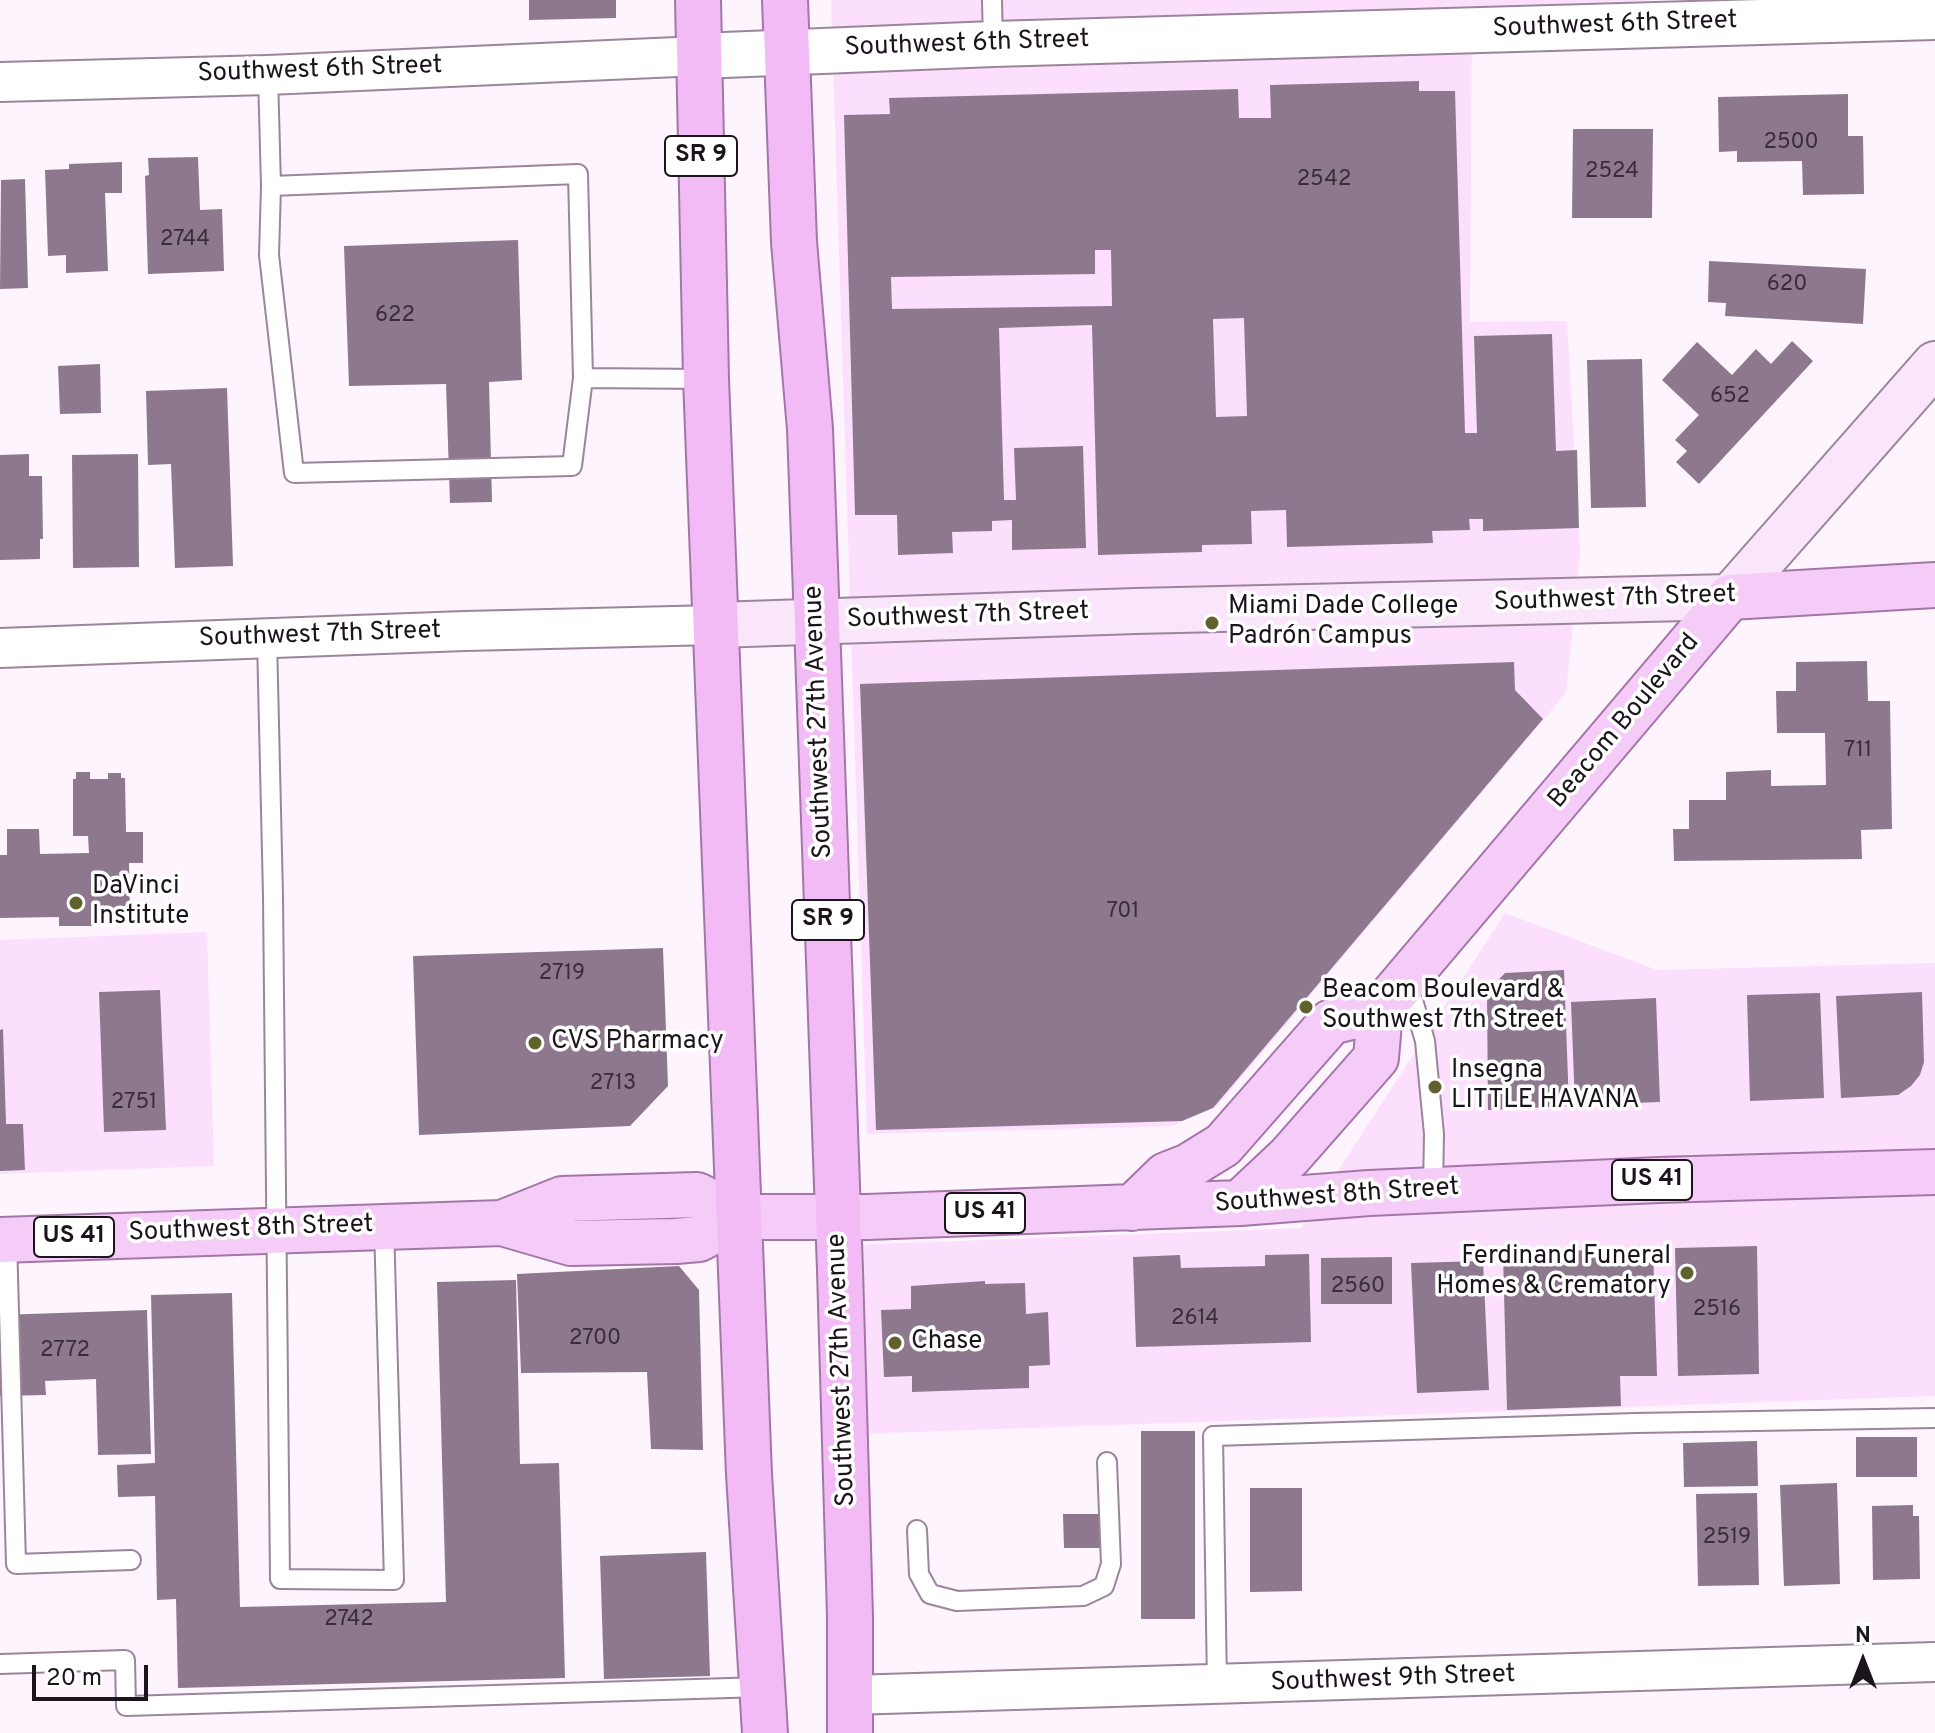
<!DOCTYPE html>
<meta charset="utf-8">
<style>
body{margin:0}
#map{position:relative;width:1935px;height:1733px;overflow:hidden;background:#fdf4fe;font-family:Overpass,sans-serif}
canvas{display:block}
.north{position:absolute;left:1823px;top:1621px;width:80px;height:80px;-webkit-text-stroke:6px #fff;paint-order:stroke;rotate:0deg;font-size:22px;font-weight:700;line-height:32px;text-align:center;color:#1c141c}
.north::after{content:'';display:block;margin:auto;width:28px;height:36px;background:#1c141c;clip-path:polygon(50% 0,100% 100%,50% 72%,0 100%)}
.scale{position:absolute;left:32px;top:1665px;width:116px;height:36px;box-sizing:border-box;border:4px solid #1c141c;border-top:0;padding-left:10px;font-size:24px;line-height:28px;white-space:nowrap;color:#1c141c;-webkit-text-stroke:6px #fff;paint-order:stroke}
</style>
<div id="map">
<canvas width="1935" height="1733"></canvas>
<div class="north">N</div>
<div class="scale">20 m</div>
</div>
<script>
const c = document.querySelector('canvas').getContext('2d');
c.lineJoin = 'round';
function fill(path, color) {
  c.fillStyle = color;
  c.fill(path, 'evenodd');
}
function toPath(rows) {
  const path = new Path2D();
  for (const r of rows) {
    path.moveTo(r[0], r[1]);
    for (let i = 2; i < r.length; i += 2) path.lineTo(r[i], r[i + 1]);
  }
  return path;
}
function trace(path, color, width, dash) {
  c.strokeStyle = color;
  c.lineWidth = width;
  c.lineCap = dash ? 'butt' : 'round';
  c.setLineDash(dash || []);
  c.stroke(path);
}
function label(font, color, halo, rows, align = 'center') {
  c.font = font + ' Overpass,sans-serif';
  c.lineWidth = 7;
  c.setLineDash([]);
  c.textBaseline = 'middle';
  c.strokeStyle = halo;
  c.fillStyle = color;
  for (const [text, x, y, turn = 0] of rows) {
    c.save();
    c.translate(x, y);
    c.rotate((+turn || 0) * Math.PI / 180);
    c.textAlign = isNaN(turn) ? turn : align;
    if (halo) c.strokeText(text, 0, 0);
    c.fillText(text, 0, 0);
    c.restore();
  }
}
const built = toPath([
 [831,0,1658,0,1472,7,1470,322,1567,321,1580,552,1566,693,1217,1106,1172,1126,867,1134],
 [1505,913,1657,970,1935,963,1935,1396,858,1434,852,1245,1301,1228],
 [207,932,214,1166,0,1174,0,940]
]);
const building = toPath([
 [529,0,616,0,616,18,529,20],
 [1419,81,1419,91,1455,91,1465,433,1477,433,1474,336,1552,334,1556,451,1577,450,1579,528,1483,531,1483,519,1469,519,1470,530,1432,531,1433,543,1287,547,1286,510,1251,511,1252,544,1202,545,1202,552,1098,555,1092,325,999,328,1004,500,1016,500,1014,448,1083,446,1086,548,1012,550,1012,520,992,521,992,531,952,532,953,553,898,555,897,515,855,515,844,115,890,114,889,98,1238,89,1239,118,1271,118,1270,85],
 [1095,250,1111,250,1112,306,892,309,891,277,1095,274],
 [1244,318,1247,416,1216,417,1213,319],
 [1848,94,1848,136,1863,136,1864,194,1803,195,1802,161,1737,162,1737,151,1719,152,1718,97],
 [1573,129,1653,129,1652,218,1572,218],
 [198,157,200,210,222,209,224,271,148,274,145,176,149,175,148,158],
 [122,162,122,193,105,193,108,271,66,273,66,255,48,256,45,170,69,169,69,164],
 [25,179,28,288,0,289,1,180],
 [518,240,522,380,489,382,492,502,450,503,446,384,349,386,344,246],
 [1709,261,1866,269,1863,324,1725,316,1726,303,1708,302],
 [1792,341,1813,361,1699,484,1676,462,1687,451,1675,440,1699,415,1662,380,1697,342,1732,375,1756,349,1771,364],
 [1642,359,1646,507,1591,508,1587,360],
 [100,364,101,413,60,414,58,366],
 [227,388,233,566,175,568,171,464,148,465,146,391],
 [29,454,29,476,42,476,43,539,40,539,40,559,0,560,0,455],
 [138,454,139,567,73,568,72,455],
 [1867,661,1868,701,1890,701,1892,829,1861,830,1862,859,1674,861,1673,829,1689,829,1689,800,1726,800,1726,772,1771,770,1771,786,1826,785,1825,733,1777,733,1776,691,1796,691,1796,662],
 [1514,662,1515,690,1543,719,1213,1108,1182,1121,876,1130,860,684],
 [76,772,90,772,90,779,108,779,108,773,121,773,121,778,125,778,126,832,143,832,143,863,129,863,130,913,96,914,96,926,59,926,59,917,0,918,0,855,7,855,7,829,39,829,40,854,89,853,88,836,73,836,73,779,76,779],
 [663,948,668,1086,630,1126,419,1135,413,956],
 [1564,970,1569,1106,1488,1110,1487,992,1505,973],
 [160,990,166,1130,104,1132,99,992],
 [1922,992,1924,1062,1920,1075,1911,1086,1898,1095,1841,1098,1836,996],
 [1820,993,1824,1098,1750,1101,1747,995],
 [1656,998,1660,1102,1575,1105,1571,1002],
 [3,1029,6,1124,23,1124,25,1170,0,1171,0,1030],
 [1757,1246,1759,1374,1678,1376,1675,1248],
 [1653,1248,1657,1376,1620,1376,1621,1406,1507,1410,1503,1253],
 [1309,1254,1311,1342,1136,1347,1133,1257,1180,1255,1181,1268,1265,1266,1265,1255],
 [1392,1257,1392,1304,1321,1304,1321,1258],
 [1483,1261,1489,1390,1417,1393,1411,1263],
 [679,1266,699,1290,703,1450,651,1449,647,1372,521,1373,517,1274],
 [516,1280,520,1464,559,1463,565,1678,178,1688,176,1599,157,1600,155,1496,118,1497,117,1465,155,1463,151,1295,232,1293,240,1607,446,1602,437,1282],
 [985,1281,985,1284,1025,1283,1026,1314,1048,1312,1050,1365,1029,1366,1029,1388,912,1392,912,1376,884,1377,881,1310,911,1309,911,1286],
 [147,1310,151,1454,98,1455,96,1379,45,1381,46,1395,0,1396,0,1315],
 [1141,1431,1195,1431,1195,1619,1141,1619],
 [1856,1437,1917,1437,1917,1477,1856,1477],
 [1757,1441,1758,1486,1684,1487,1683,1443],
 [1837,1483,1840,1584,1784,1586,1780,1485],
 [1250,1488,1302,1488,1302,1591,1250,1592],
 [1757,1493,1759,1585,1698,1586,1696,1494],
 [1913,1505,1913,1516,1919,1516,1920,1579,1873,1580,1872,1506],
 [1063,1514,1104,1514,1105,1548,1064,1548],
 [706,1552,710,1676,604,1679,600,1556]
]);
const service = toPath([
 [992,0,993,44],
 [268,75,271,186,578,174,583,378,706,379],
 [271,186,269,255,294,473,572,466,583,378],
 [267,639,273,896,280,1579,394,1580,384,1226],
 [1408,983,1425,1041,1434,1134,1433,1190],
 [7,1239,16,1564,131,1560],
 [917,1530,919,1574,930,1594,957,1601,1083,1596,1104,1586,1111,1564,1107,1462],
 [0,1664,125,1660,126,1706,763,1687],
 [1217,1685,1213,1436,1636,1423,1935,1418]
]);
const minor = toPath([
 [0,82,268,75,700,56],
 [0,648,465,631,716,625],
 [850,1695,1935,1662]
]);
const tertiary = toPath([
 [700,56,993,44,1935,17]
]);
const secondary = toPath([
 [716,625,1136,611,1730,597,1935,364]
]);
const primary = toPath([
 [1240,1203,1289,1157,1376,1058,1380,1010,1730,597,1935,585],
 [1132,1208,1166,1175,1189,1166,1223,1145,1331,1022,1380,1010],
 [502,1223,562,1199,697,1195,739,1217,867,1217,1240,1203,1369,1193,1659,1180,1935,1172],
 [0,1240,502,1223,571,1243,676,1241,699,1239,739,1217]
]);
const trunk = toPath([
 [698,0,706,379,749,1474,765,1733],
 [785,0,794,242,810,429,815,567,840,1270,850,1616,850,1733]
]);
const markers = [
 [1212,623,8,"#61612e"],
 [76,903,8,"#61612e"],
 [1306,1007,8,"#61612e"],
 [535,1043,8,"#61612e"],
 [1435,1087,8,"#61612e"],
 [1687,1273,8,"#61612e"],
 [895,1343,8,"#61612e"]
];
const numberNames = [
 ["2500",1791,144],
 ["2524",1612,173],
 ["2542",1324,181],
 ["2744",185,241],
 ["620",1787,286],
 ["622",395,317],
 ["652",1730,398],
 ["711",1858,752],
 ["701",1123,913],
 ["2719",562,975],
 ["2713",613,1085],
 ["2751",134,1104],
 ["2560",1358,1288],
 ["2516",1717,1311],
 ["2614",1195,1320],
 ["2700",595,1340],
 ["2772",65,1352],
 ["2519",1727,1539],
 ["2742",349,1621]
];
const shields = [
 [701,156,72],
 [828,920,72],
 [1652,1180,80],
 [985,1213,80],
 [74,1237,80]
];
const shieldNames = [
 ["SR 9",701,156],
 ["SR 9",828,920],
 ["US 41",1652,1180],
 ["US 41",985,1213],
 ["US 41",74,1237]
];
const streetNames = [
 ["Southwest 6th Street",1615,26,-2],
 ["Southwest 6th Street",967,45,-2],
 ["Southwest 6th Street",320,71,-2],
 ["Southwest 7th Street",1615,600,-2],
 ["Southwest 7th Street",968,617,-2],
 ["Southwest 7th Street",320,636,-2],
 ["Southwest 27th Avenue",820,722,-92],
 ["Beacom Boulevard",1625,722,-50],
 ["Southwest 8th Street",1337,1197,-4],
 ["Southwest 8th Street",251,1230,-2],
 ["Southwest 27th Avenue",843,1370,-92],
 ["Southwest 9th Street",1393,1680,-2]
];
const poiNames = [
 ["Miami Dade College",1228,608],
 ["Padrón Campus",1228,638],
 ["DaVinci",92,888],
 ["Institute",92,918],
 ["Beacom Boulevard &",1322,992],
 ["Southwest 7th Street",1322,1022],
 ["CVS Pharmacy",551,1043],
 ["Insegna",1451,1072],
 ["LITTLE HAVANA",1451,1102],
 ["Ferdinand Funeral",1671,1258,"right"],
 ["Homes & Crematory",1671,1288,"right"],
 ["Chase",911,1343]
];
fill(built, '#fcdffd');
fill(building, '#8d788e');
trace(service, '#9a859b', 22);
trace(minor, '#9a859b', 42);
trace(tertiary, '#9a859b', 48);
trace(secondary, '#9a859b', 48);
trace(primary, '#a476a8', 48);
trace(trunk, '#a476a8', 48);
trace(service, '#fff', 18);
trace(minor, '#fff', 38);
trace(tertiary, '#fff', 44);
trace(secondary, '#fae6fb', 44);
trace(primary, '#f5ccf8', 44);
trace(trunk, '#f2bbf6', 44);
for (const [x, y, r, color] of markers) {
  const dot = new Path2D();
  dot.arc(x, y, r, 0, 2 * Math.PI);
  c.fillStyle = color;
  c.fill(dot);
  trace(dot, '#fff', 3);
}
label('22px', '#382d38', null, numberNames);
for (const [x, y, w] of shields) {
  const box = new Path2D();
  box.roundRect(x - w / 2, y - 20, w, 40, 6);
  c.fillStyle = '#fff';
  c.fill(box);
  trace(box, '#1c141c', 2);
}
label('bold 24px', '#1c141c', null, shieldNames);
label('26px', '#1c141c', '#fff', streetNames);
label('26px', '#1c141c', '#fff', poiNames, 'left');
</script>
